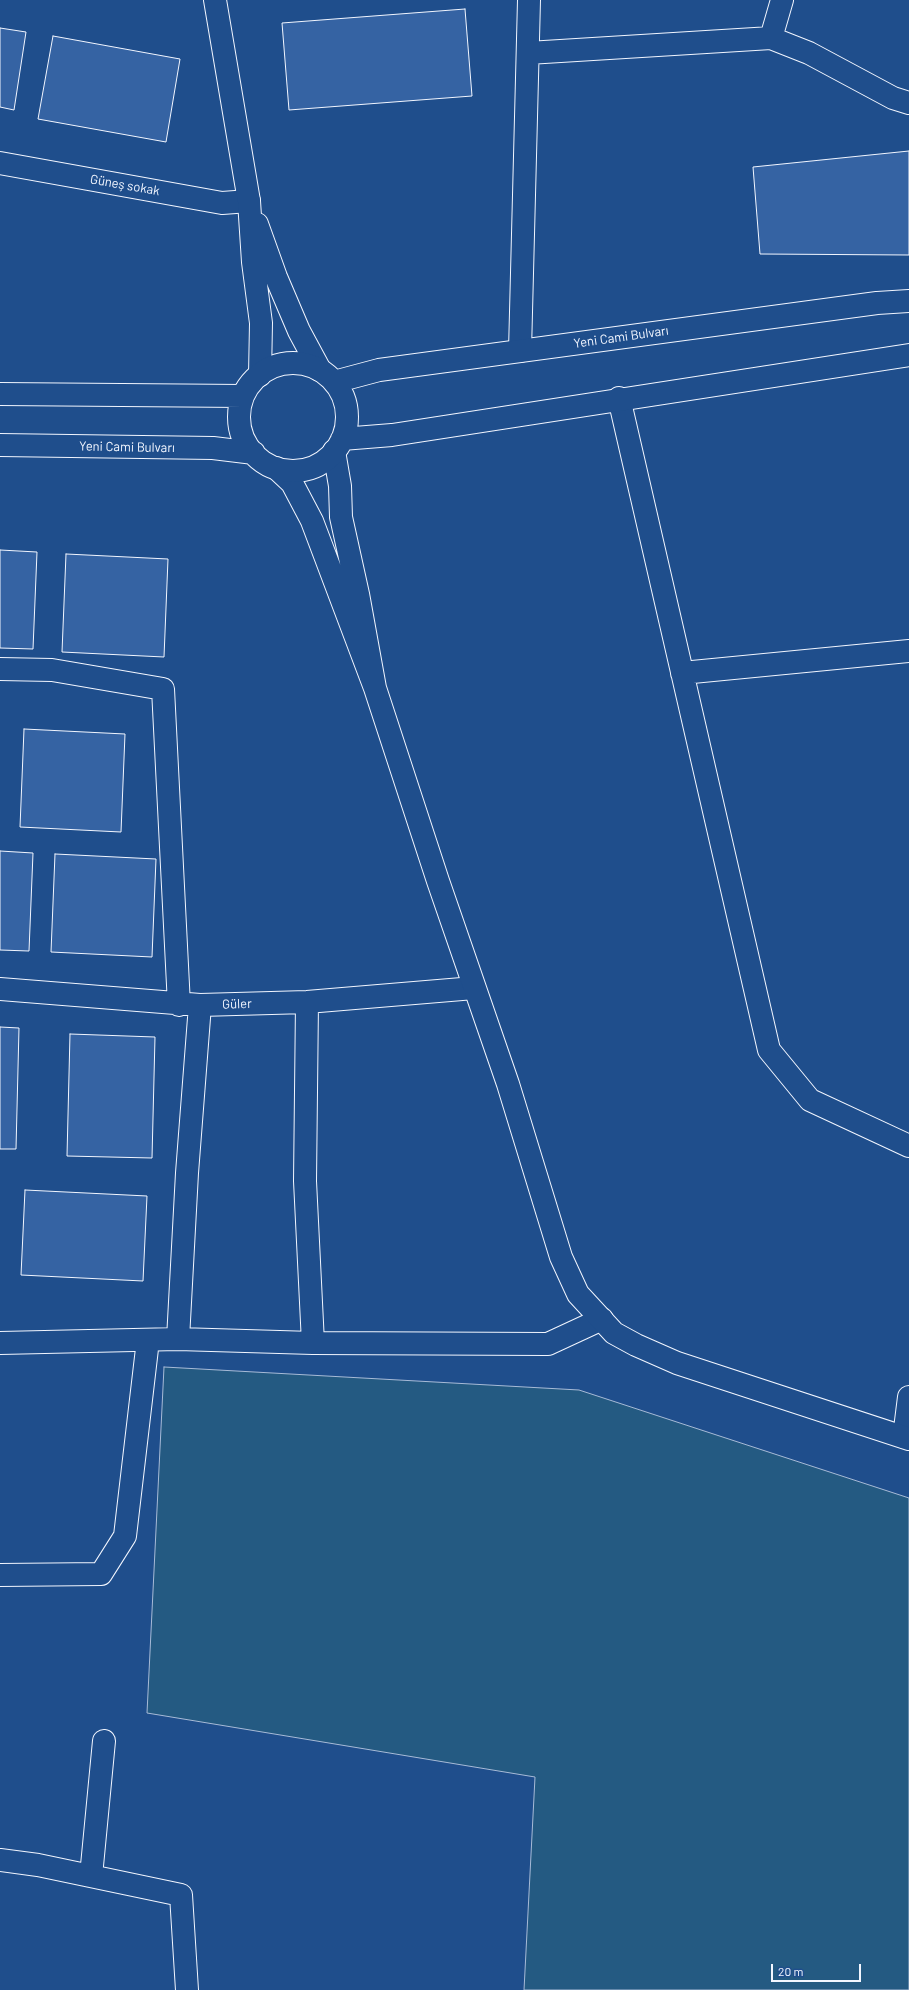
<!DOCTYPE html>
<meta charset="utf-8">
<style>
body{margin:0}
#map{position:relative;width:909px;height:1990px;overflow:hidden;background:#1f4e8c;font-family:Barlow,sans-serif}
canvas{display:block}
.scale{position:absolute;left:771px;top:1964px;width:90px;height:18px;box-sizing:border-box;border:2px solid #f2f6ff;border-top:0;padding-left:5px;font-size:12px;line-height:14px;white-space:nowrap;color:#f2f6ff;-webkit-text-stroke:3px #1f4e8c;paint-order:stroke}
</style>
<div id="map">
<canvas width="909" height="1990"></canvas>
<div class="scale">20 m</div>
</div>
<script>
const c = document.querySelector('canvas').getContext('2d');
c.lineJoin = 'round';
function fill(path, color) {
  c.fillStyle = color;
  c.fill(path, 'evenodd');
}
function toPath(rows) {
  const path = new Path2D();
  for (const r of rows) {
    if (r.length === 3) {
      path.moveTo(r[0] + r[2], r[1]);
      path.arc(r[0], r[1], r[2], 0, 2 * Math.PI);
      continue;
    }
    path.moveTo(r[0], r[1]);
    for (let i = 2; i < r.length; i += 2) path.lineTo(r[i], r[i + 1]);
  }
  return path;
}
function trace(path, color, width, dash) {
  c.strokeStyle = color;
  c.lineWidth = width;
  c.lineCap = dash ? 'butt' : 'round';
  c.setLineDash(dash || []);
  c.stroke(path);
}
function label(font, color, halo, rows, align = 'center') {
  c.font = font + ' Barlow,sans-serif';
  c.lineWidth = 3;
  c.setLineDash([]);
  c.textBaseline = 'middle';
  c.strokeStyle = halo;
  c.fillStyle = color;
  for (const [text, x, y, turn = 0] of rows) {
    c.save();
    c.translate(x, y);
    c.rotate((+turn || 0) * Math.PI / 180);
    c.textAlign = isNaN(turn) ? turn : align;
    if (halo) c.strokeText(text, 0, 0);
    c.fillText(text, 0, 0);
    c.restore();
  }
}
const green = toPath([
 [164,1367,579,1390,909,1498,909,1990,524,1990,535,1777,147,1713,164,1367]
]);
const building = toPath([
 [465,9,472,96,289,110,282,23,465,9],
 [0,28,26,32,14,110,0,107,0,28],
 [53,36,180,59,166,142,38,119,53,36],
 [909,151,909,255,760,254,753,167,909,151],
 [0,550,37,552,33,649,0,648,0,550],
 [66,554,168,559,164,657,62,652,66,554],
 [24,729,125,734,121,832,20,827,24,729],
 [0,851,33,853,29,951,0,950,0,851],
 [55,854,156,859,152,957,51,952,55,854],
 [0,1027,19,1028,16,1149,0,1149,0,1027],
 [70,1034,155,1037,152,1158,67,1156,70,1034],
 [25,1190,147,1196,143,1281,21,1275,25,1190]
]);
const minor = toPath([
 [771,38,782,0],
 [528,53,771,38,809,53,893,98,909,103],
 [0,163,222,203,249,201],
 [520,351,529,0],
 [619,398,769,1050,810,1100,909,1146],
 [0,669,52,670,163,689,179,1005],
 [682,673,909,651],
 [0,989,200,1005,307,1002,474,988],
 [307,1002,305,1181,313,1343],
 [178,1339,187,1173,200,1005],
 [0,1343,178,1339,313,1343,548,1344,602,1319],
 [904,1437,909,1397],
 [0,1575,101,1574,125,1536,148,1340],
 [0,1860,38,1865,181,1895,187,1990],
 [91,1876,104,1741]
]);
const tertiary = toPath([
 [215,0,249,201,253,262,261,323,260,375],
 [257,224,276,277,299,331,320,370],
 [276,468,292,483,312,521,375,688,358,594,341,517,340,486,334,451],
 [375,688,438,881,508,1084,561,1257,578,1294,614,1333,636,1345,677,1363,909,1439]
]);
const primary = toPath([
 [293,417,54],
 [334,382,379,370,877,303,909,301],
 [0,394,243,396],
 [342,439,392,435,909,355],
 [0,445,213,448,254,453]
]);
const streetNames = [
 ["Güneş sokak",125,185,10],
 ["Yeni Cami Bulvarı",621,337,-8],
 ["Yeni Cami Bulvarı",127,447,1],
 ["Güler",237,1004,-2]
];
fill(green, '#245a82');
trace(green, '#a8bbd7', 1);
fill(building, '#3563a3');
trace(building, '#f2f6ff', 1);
trace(minor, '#f2f6ff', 24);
trace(tertiary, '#f2f6ff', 24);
trace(primary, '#f2f6ff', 24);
trace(minor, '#1f4e8c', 22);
trace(tertiary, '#1f4e8c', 22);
trace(primary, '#1f4e8c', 22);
label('13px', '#f2f6ff', '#1f4e8c', streetNames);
</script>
